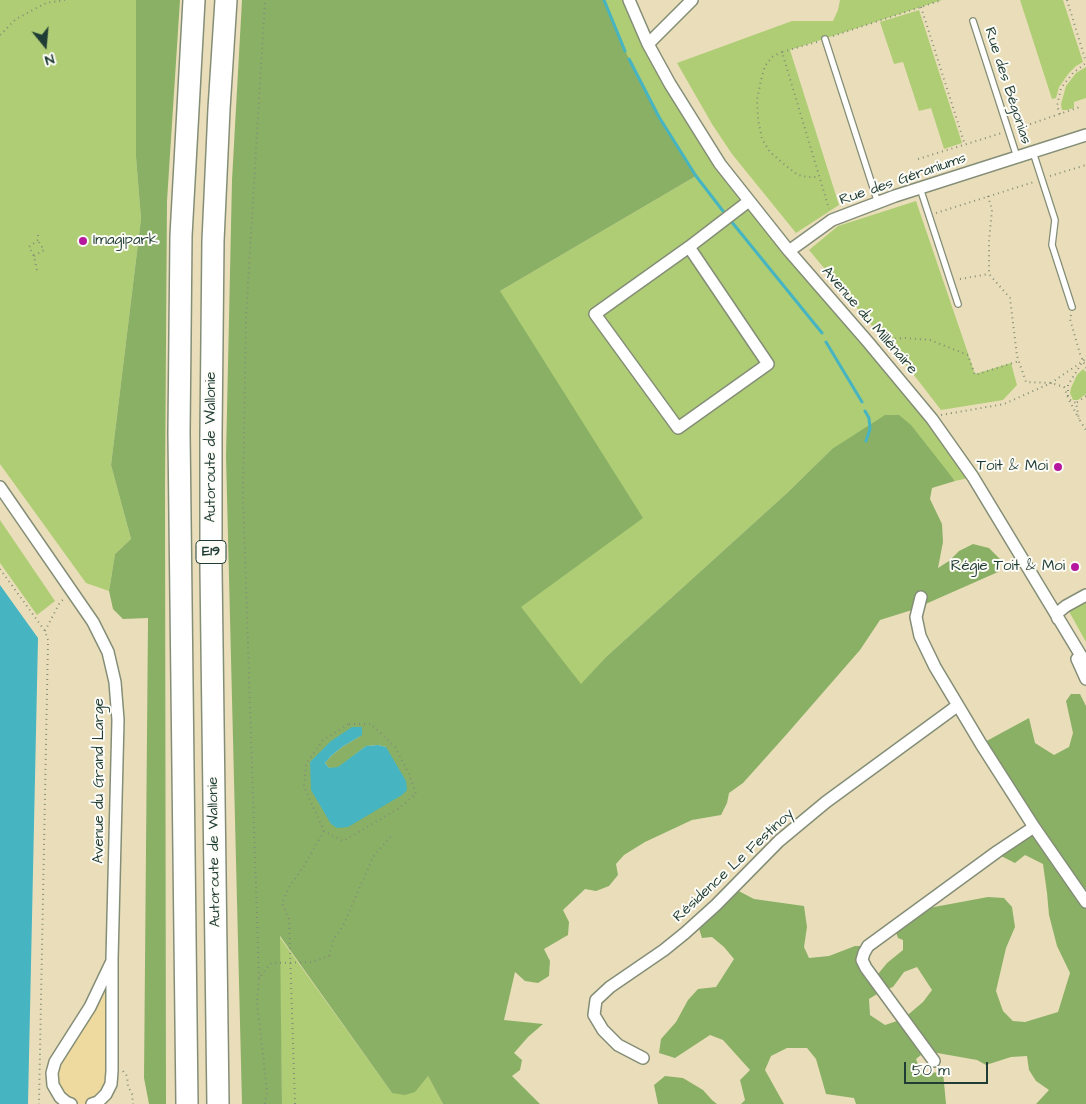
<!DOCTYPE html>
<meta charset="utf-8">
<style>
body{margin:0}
#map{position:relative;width:1086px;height:1104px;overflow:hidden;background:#eadeba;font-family:"Architects Daughter",sans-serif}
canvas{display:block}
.north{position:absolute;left:20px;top:20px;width:50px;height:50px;-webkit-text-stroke:4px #fdfcf7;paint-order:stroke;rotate:163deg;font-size:14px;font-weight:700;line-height:20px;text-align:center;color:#1f3d34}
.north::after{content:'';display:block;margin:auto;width:18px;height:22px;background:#1f3d34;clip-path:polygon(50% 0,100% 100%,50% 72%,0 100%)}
.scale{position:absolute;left:904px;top:1062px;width:84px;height:22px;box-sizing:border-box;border:2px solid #1f3d34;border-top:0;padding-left:6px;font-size:15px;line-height:18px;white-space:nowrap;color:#1f3d34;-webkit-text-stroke:4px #fdfcf7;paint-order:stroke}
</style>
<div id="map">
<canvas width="1086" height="1104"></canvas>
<div class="north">N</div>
<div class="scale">50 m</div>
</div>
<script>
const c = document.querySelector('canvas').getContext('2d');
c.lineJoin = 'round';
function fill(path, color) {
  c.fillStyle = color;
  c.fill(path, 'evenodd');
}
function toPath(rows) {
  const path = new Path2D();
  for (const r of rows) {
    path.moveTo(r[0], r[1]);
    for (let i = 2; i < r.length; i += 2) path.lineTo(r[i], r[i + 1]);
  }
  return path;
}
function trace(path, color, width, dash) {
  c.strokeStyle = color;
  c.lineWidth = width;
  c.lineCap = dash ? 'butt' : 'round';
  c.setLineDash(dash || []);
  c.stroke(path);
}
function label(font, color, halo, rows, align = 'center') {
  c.font = font + ' "Architects Daughter",sans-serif';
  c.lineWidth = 4;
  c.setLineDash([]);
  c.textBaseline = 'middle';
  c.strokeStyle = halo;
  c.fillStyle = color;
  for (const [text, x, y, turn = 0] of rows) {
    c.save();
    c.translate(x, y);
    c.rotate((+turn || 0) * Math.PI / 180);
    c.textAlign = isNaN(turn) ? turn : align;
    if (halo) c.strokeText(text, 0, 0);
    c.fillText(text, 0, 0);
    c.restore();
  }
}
const green = toPath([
 [0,0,136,0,136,157,141,219,111,465,131,539,115,554,109,591,86,583,0,464],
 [604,0,629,0,695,126,973,477,955,481,949,474,832,449,787,493,606,657,581,685,520,607,500,291,696,176,659,117,629,59],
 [840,0,942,0,790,50,839,205,796,233,732,154,712,124,677,63,792,21,833,21,838,10],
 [1020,0,1063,0,1083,62,1076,66,1069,73,1059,87,1056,98,1052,99],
 [919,10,962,143,944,149,931,108,919,111,903,62,894,64,880,22],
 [1086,67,1086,98,1074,102,1074,108,1067,110,1062,110,1061,104,1066,86,1076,73],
 [916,201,975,374,1011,363,1017,385,1003,400,941,410,893,348,876,331,809,250,838,226],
 [1083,369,1086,372,1086,394,1078,400,1073,400,1070,393,1071,388,1077,375],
 [0,520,55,601,37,615,0,563],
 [1086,595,1086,642,1066,606],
 [279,936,392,1093,428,1076,443,1104,282,1104]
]);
const forest = toPath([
 [136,0,180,0,167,201,165,489,166,1104,149,1104,144,1078,148,618,123,619,113,609,109,591,115,554,131,539,111,465,141,219,136,157],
 [242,0,604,0,629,59,659,117,696,176,500,291,643,518,521,607,581,684,606,657,787,493,832,449,885,415,899,415,911,425,955,481,932,488,930,499,942,524,943,542,938,568,949,561,959,551,973,544,989,548,1001,560,998,572,912,610,880,620,860,650,786,735,743,783,729,793,727,803,721,815,692,820,645,842,624,855,616,864,618,875,609,886,596,891,585,889,563,910,569,922,568,935,544,949,550,961,549,976,538,983,525,981,515,972,504,1020,543,1024,528,1037,514,1053,522,1060,520,1070,512,1076,540,1104,443,1104,428,1076,415,1092,405,1095,392,1093,280,936,282,1104,242,1104,226,456,232,180],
 [362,735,342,747,331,756,325,763,329,768,338,768,366,746,378,745,386,747,331,824,310,762],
 [1071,694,1080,694,1086,706,1086,1104,1036,1104,1049,1090,1036,1081,1029,1070,1027,1056,1011,1057,986,1065,977,1060,926,1051,916,1059,919,1067,927,1073,943,1072,946,1104,856,1104,854,1098,826,1094,816,1059,807,1048,787,1048,771,1056,765,1070,784,1104,741,1104,745,1100,740,1080,750,1070,723,1040,710,1035,675,1058,659,1053,661,1039,676,1022,688,1000,698,989,716,987,734,959,724,947,712,937,702,938,697,922,733,888,754,899,804,906,807,927,804,947,809,958,829,956,855,946,868,946,864,953,874,979,887,963,903,950,903,940,898,938,894,927,912,914,934,907,988,897,1004,898,1012,907,1015,927,1006,948,996,991,1003,1011,1013,1021,1025,1022,1058,1012,1070,973,1057,946,1049,915,1047,893,1043,864,1025,855,1015,863,995,853,1034,827,981,744,1029,718,1035,743,1054,755,1069,747,1073,733,1066,701],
 [917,967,932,990,923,1002,903,1019,885,1025,870,1015,869,999,882,991,893,987,904,972],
 [665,1076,683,1078,703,1090,712,1100,717,1104,658,1104,654,1085]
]);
const sand = toPath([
 [112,959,111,1084,92,1104,71,1104,60,1097,55,1062]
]);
const water = toPath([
 [0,585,38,638,28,1104,0,1104],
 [352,727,362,727,362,735,342,747,331,756,325,763,329,768,338,767,366,746,378,745,386,747,406,781,407,790,402,795,348,827,337,828,331,824,311,790,310,762,331,741]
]);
const stream = toPath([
 [604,0,625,51],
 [629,59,659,117,696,176,723,211],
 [731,221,822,333],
 [826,342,862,402],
 [865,411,869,418,870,429,866,441]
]);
const path = toPath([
 [1067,0,1086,62],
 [921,7,965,145],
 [0,35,16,19,46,3,65,0],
 [833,36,942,0],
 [817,42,782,52,829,209],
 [782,52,772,57,765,66,761,80,757,100,758,119,762,139,770,152,785,165,798,175,807,177,819,177],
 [1060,114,1057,106,1061,88,1073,73,1086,63],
 [1016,129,1080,107],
 [918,159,1002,133],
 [1050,176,1086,165],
 [988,196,992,210,989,241,989,274,1010,298,1017,356,1026,382,1051,383,1064,387,1068,398,1079,419],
 [936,213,1034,182],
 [34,256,44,250,38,241],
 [37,270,34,256,29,247,38,240,38,234],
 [960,279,989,274],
 [1071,315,1070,319,1080,354,1086,368],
 [880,340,905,338,930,340,968,355,975,375,1019,361],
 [1068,396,1068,385,1086,356],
 [1086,396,1076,403,1079,419,1086,430],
 [1070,400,1076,403],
 [941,415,1004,404,1051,383,1086,359],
 [0,569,45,631,48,640,39,1104],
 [45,631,60,602,64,599],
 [349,724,371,724,395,747,410,776,416,794,398,809,343,841,324,831,304,787,306,764,323,740,349,724],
 [259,978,243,494,246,317,265,0],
 [123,1071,127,1076,128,1086,132,1094,133,1104],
 [265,1104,267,1091,257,1003,259,978,271,963,312,962,329,956,333,940,343,926,373,857,392,835],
 [295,1104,289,919,282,903,289,887,304,866,324,831]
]);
const lane = toPath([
 [973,21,1017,157],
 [825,39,878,203],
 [1033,152,1055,220,1052,245,1072,307],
 [920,188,958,304]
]);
const street = toPath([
 [629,0,648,44,670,84,720,164,789,251,868,342,932,419,973,477,1086,664],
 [648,44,692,0],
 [689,247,768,364,678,428,595,314,689,247,749,201],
 [789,251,832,220,895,196,1086,135],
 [0,487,93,622,108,652,115,682,118,720,112,959,112,1071,111,1084,106,1094,98,1102,92,1104],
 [921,597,916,617,920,636,935,667,981,744,1034,827,1086,902],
 [1058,619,1056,614,1066,606,1086,595],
 [1077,659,1086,679],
 [643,1058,618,1045,603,1030,594,1015,596,1000,610,987,664,950,685,933,716,905,779,841,826,802,957,706],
 [934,1061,866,968,862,960,864,953,868,946,998,851,1034,827],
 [71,1104,66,1102,60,1097,53,1085,52,1073,55,1062,90,1007,111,963]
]);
const highway = toPath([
 [187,1104,179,433,181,236,194,0],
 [218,1104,211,569,211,433,213,241,219,109,226,0]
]);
const markers = [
 [83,241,5,"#b5179e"],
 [1058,467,5,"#b5179e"],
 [1075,567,5,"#b5179e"]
];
const shields = [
 [211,552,30]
];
const shieldNames = [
 ["E19",211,552]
];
const streetNames = [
 ["Rue des Bégonias",1007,86,72],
 ["Rue des Géraniums",903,180,-19],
 ["Avenue du Millénaire",869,321,49],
 ["Autoroute de Wallonie",212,447,-90],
 ["Avenue du Grand Large",100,781,-90],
 ["Autoroute de Wallonie",215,852,-91],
 ["Résidence Le Festinoy",734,866,-43]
];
const poiNames = [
 ["Imagipark",93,241,"left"],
 ["Toit & Moi",1048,467],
 ["Régie Toit & Moi",1065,567]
];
fill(green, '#aecd75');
fill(forest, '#8ab066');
fill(sand, '#eeda9e');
fill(water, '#46b4c1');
trace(stream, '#46b4c1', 3);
trace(lane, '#848e77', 8);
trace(street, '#848e77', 14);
trace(highway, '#848e77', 24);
trace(path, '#848e77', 2, [1, 4]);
trace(lane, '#fff', 5.5);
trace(street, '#fff', 11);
trace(highway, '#fff', 21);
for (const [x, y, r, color] of markers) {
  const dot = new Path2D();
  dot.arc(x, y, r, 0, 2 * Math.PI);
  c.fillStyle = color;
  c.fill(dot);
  trace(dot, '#fdfcf7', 2);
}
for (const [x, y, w] of shields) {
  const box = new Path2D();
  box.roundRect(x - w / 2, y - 11.5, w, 23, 4);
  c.fillStyle = '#fdfcf7';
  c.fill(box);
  trace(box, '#1f3d34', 1);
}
label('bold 14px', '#1f3d34', null, shieldNames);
label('15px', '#1f3d34', '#fdfcf7', streetNames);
label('15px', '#1f3d34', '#fdfcf7', poiNames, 'right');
</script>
